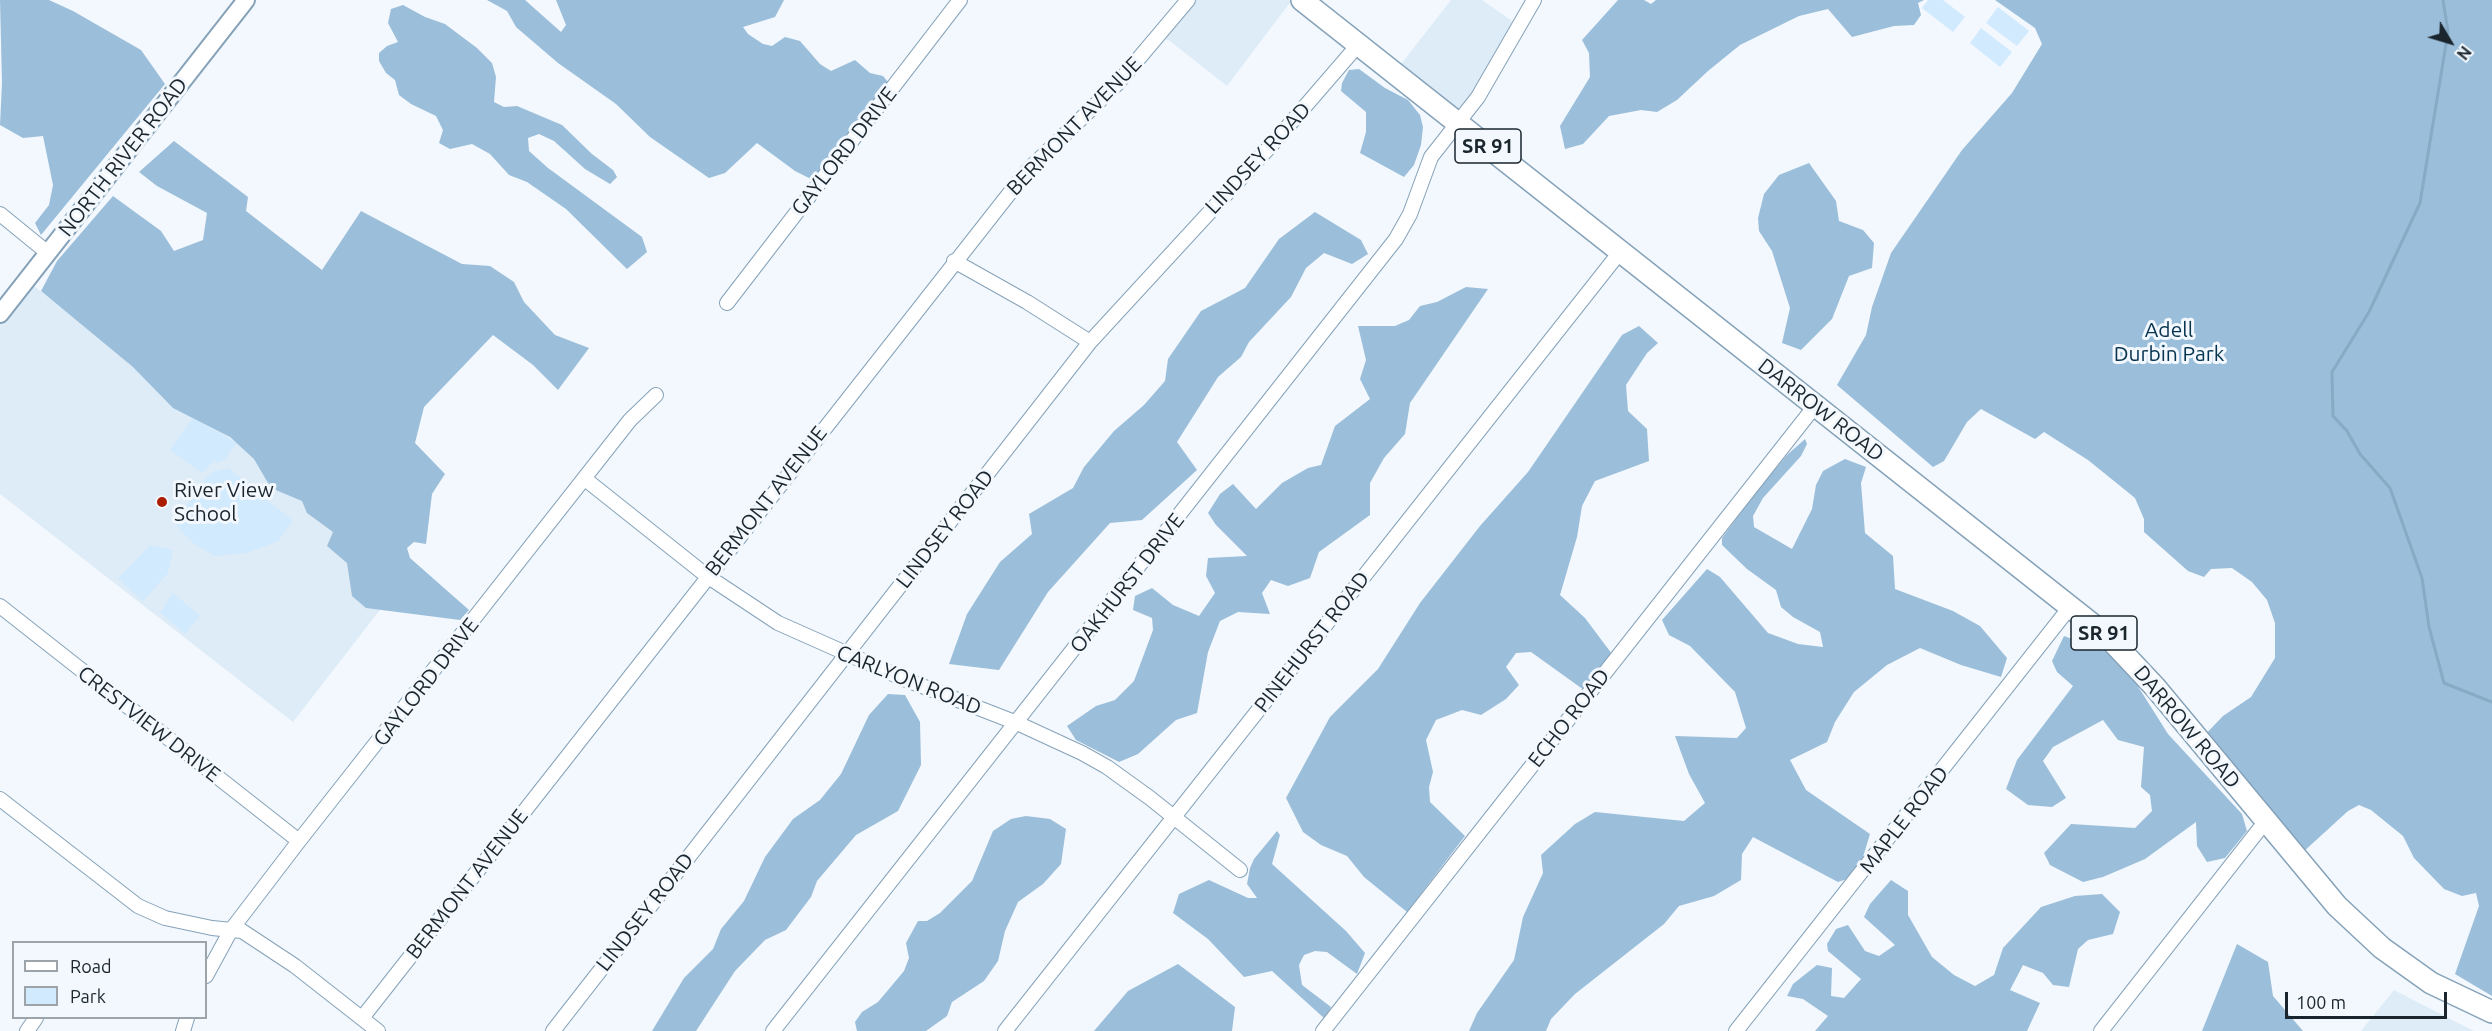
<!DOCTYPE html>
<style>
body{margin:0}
#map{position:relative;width:2492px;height:1031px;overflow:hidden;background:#f2f8fd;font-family:Ubuntu,sans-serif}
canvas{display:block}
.legend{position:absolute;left:12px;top:941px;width:195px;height:78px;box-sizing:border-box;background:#f2f8fd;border:2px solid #9ca4aa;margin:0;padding:8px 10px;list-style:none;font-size:18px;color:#1a252e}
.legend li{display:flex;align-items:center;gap:12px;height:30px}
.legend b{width:30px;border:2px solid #9ca4aa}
.north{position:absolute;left:2420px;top:12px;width:60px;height:60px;-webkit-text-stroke:4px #f2f8fd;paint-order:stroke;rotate:128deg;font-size:16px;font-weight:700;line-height:24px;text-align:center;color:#1a252e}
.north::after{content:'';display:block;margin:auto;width:21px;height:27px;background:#1a252e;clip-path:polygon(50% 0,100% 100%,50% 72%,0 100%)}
.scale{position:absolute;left:2285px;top:992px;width:162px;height:27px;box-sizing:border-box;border:3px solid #1a252e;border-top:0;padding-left:8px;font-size:18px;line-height:21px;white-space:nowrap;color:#1a252e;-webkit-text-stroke:4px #f2f8fd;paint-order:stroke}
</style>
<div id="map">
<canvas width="2492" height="1031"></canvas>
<ul class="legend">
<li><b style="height:8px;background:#fff"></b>Road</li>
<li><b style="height:16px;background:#d1eafe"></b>Park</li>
</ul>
<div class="north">N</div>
<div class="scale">100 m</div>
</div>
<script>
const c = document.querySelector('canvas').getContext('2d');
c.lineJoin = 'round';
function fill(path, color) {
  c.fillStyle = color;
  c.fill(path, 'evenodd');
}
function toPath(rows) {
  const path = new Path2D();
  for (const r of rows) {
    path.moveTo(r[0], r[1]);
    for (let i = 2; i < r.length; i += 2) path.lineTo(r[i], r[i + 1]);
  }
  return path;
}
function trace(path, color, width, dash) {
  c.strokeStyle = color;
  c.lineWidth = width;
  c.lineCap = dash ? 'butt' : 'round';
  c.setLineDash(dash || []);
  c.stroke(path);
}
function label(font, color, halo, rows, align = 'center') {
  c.font = font + ' Ubuntu,sans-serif';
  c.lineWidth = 6;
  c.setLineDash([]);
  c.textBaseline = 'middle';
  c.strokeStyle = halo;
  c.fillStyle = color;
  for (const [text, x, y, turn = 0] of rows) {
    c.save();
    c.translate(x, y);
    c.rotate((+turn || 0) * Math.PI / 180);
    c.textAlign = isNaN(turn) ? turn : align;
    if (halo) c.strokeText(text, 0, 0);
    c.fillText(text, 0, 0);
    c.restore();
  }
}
const built = toPath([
 [1188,0,1292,0,1227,86,1170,41,1159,36],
 [1451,0,1482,0,1518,25,1459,122,1394,73],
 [26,280,407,575,293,722,0,494,0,314],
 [2394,990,2464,1026,2474,1031,2361,1031]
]);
const green = toPath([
 [1928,0,1943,0,1965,17,1953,32,1922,8],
 [1998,7,2029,31,2017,46,1986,23],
 [1981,28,2012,52,2000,67,1970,43],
 [193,418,237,443,224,460,217,463,214,460,202,473,170,450],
 [228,468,293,521,278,541,247,553,214,556,192,542,174,523,210,473],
 [150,545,173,550,168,573,143,601,118,579],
 [173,593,200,616,185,634,160,612]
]);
const forest = toPath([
 [0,0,49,0,73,11,141,50,165,84,41,235,35,223,49,205,53,185,43,136,23,138,0,125,2,83],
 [487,0,525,0,561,32,566,25,556,0,784,0,775,17,743,27,748,34,763,44,772,46,785,37,800,41,820,64,831,71,855,60,870,73,883,76,888,82,882,96,813,180,795,171,757,143,725,173,709,178,650,137,616,104,558,63,516,27,507,11],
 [1618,0,1644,0,1651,4,1656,0,1924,0,1918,3,1921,15,1914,25,1894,26,1852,37,1828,9,1799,16,1740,45,1708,71,1677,100,1657,112,1641,110,1609,116,1583,144,1565,149,1560,126,1590,77,1589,53,1582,40],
 [1995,0,2492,0,2492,996,2455,974,2479,906,2476,893,2462,896,2444,889,2414,858,2403,836,2371,810,2359,805,2348,811,2302,853,2199,741,2223,716,2251,697,2275,658,2275,623,2267,600,2252,582,2232,568,2211,569,2204,577,2188,571,2144,532,2144,519,2135,498,2088,460,2044,432,2035,439,1981,409,1967,422,1944,461,1933,467,1837,385,1866,335,1872,307,1891,253,1962,150,2012,93,2042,44,2035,28],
 [403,5,425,17,445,24,477,48,492,63,496,77,494,102,504,107,517,106,562,125,592,154,613,170,617,177,610,184,585,169,554,141,539,134,528,138,529,151,548,168,642,237,647,252,627,269,566,209,527,182,509,175,490,154,472,144,450,149,439,143,443,130,436,116,411,104,399,95,395,80,386,73,379,61,379,53,387,46,398,42,388,23,391,9],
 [1359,69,1385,88,1408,100,1420,115,1423,127,1421,145,1414,165,1404,177,1360,153,1366,132,1366,112,1341,91,1342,83,1349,70],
 [174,141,248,197,246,211,322,270,361,211,462,264,490,266,514,282,524,302,555,335,589,348,558,390,533,365,493,335,424,407,415,443,445,474,432,494,426,544,414,542,407,548,410,558,469,610,460,620,366,608,352,596,347,563,327,546,333,532,307,513,302,501,271,488,254,459,230,437,173,408,133,367,41,291,57,261,113,196,161,231,174,251,203,240,207,213,157,186,139,172],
 [1809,163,1836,201,1839,221,1863,230,1874,243,1872,268,1849,276,1832,319,1801,350,1782,343,1790,308,1772,251,1759,231,1758,218,1764,194,1779,175],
 [1315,212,1361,240,1368,254,1352,264,1324,253,1306,268,1291,297,1249,342,1241,357,1218,377,1177,442,1197,470,1142,520,1110,523,1048,592,999,670,949,664,967,614,1000,562,1032,534,1029,514,1073,488,1084,467,1114,431,1144,405,1165,381,1168,359,1201,311,1245,288,1279,239],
 [1466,287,1488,289,1410,403,1405,434,1384,458,1370,483,1370,515,1319,552,1310,578,1288,586,1271,580,1262,593,1270,614,1238,612,1220,621,1208,652,1197,713,1176,720,1138,754,1119,762,1076,740,1067,726,1096,706,1115,700,1134,681,1153,630,1152,618,1133,610,1135,596,1152,588,1173,605,1199,616,1215,593,1206,576,1208,558,1247,556,1216,525,1208,513,1220,494,1233,484,1256,509,1282,483,1308,468,1321,465,1335,426,1370,399,1360,379,1366,360,1358,326,1395,326,1409,320,1420,306,1437,302],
 [1639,326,1658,343,1647,353,1626,385,1628,411,1647,429,1649,461,1595,481,1582,506,1577,537,1560,595,1585,618,1612,654,1584,690,1531,652,1516,653,1506,667,1519,685,1506,699,1481,715,1462,710,1436,720,1426,740,1433,772,1429,787,1430,802,1465,836,1407,912,1364,877,1347,856,1321,845,1303,832,1286,798,1330,717,1378,669,1420,603,1480,526,1528,472,1622,335],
 [1805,439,1807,444,1801,456,1763,498,1753,516,1754,527,1792,549,1812,509,1816,485,1823,471,1845,459,1866,467,1861,483,1865,533,1893,556,1895,589,1953,611,1980,626,2007,658,2001,677,1961,665,1920,648,1887,665,1854,692,1835,722,1827,742,1790,760,1806,790,1870,834,1863,857,1853,877,1838,882,1753,837,1742,854,1741,880,1714,896,1679,906,1664,924,1575,994,1551,1019,1546,1031,1469,1031,1477,1013,1514,960,1523,917,1543,873,1541,855,1575,824,1595,812,1684,821,1705,803,1689,774,1675,736,1737,738,1746,728,1735,692,1690,646,1669,635,1662,620,1707,569,1720,577,1768,633,1798,644,1823,647,1820,632,1793,617,1781,607,1776,590,1747,569,1722,545,1722,538,1755,493,1787,455],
 [2064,636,2107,652,2127,669,2168,734,2242,814,2247,831,2225,858,2207,862,2197,846,2196,822,2145,859,2103,877,2083,882,2050,865,2044,853,2071,824,2135,828,2152,811,2150,795,2141,787,2144,747,2118,740,2103,720,2053,747,2043,761,2066,798,2052,807,2028,805,2006,789,2017,760,2073,686,2057,672,2052,661],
 [888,694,905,695,920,722,921,765,898,811,856,835,817,881,811,897,786,930,765,940,735,971,696,1031,652,1031,684,978,713,949,721,929,744,901,765,857,793,819,820,800,841,774,869,715],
 [1026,816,1050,819,1066,829,1061,864,1043,884,1018,902,1005,931,998,961,984,981,952,1002,947,1016,926,1031,857,1031,855,1022,862,1012,878,1002,904,971,909,958,906,943,918,921,927,921,940,913,972,881,993,831,1011,819],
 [1277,831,1280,835,1272,864,1346,931,1365,953,1357,974,1327,952,1315,951,1304,955,1299,965,1302,985,1331,1007,1325,1019,1272,971,1244,977,1208,939,1173,913,1179,894,1209,880,1248,898,1257,898,1247,884,1250,868,1254,859],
 [1891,880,1908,891,1908,915,1932,957,1954,975,1975,986,1994,975,2003,948,2041,907,2075,896,2102,894,2120,912,2113,934,2088,940,2078,949,2069,987,2053,985,2043,973,2023,965,2010,990,2040,1003,2027,1031,1815,1031,1828,1016,1803,999,1787,996,1793,984,1817,965,1832,968,1831,996,1844,998,1861,979,1828,951,1827,944,1836,929,1848,925,1865,951,1879,956,1895,945,1864,917,1870,904],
 [2237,944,2268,962,2273,996,2303,1031,2202,1031],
 [1178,964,1235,1007,1232,1031,1094,1031,1128,991]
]);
const stream = toPath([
 [2443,0,2448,32,2420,203,2369,312,2332,372,2333,416,2347,431,2360,454,2390,488,2422,578,2429,627,2444,683,2492,702]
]);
const minor = toPath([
 [0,214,48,253],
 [954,261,1027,302,1090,342],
 [727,303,960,0],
 [585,479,707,576,778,623,904,679,1017,723,1082,753,1107,767,1150,798,1240,870],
 [0,606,299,841],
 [0,799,138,906,165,918,212,928,242,931,295,966,378,1031],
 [206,976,231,930,299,841,630,420,656,395],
 [362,1018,1027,171,1118,83,1188,0],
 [27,1031,36,1018],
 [183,1031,187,1018],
 [553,1031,1090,342,1276,140,1358,45],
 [773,1031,1396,239,1410,214,1431,157,1478,97,1534,0],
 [1005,1031,1620,252],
 [1323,1031,1815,406],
 [1736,1031,2070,607],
 [2101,1031,2265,822]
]);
const tertiary = toPath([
 [0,314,246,0]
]);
const primary = toPath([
 [1302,0,2107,636,2155,687,2337,906,2382,948,2431,983,2492,1012]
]);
const markers = [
 [162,502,6,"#ab1d00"]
];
const shields = [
 [1488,146,66],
 [2104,633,66]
];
const shieldNames = [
 ["SR 91",1488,146],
 ["SR 91",2104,633]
];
const streetNames = [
 ["BERMONT AVENUE",1074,126,-46],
 ["GAYLORD DRIVE",844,151,-52],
 ["NORTH RIVER ROAD",123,157,-52],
 ["LINDSEY ROAD",1258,158,-47],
 ["DARROW ROAD",1821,410,38],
 ["BERMONT AVENUE",766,501,-52],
 ["LINDSEY ROAD",945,529,-52],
 ["OAKHURST DRIVE",1127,583,-52],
 ["PINEHURST ROAD",1312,642,-52],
 ["CARLYON ROAD",909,680,22],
 ["GAYLORD DRIVE",426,682,-52],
 ["ECHO ROAD",1569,718,-52],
 ["CRESTVIEW DRIVE",149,724,38],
 ["DARROW ROAD",2187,727,50],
 ["MAPLE ROAD",1904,820,-52],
 ["BERMONT AVENUE",467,884,-52],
 ["LINDSEY ROAD",645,912,-52]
];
const parkNames = [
 ["Adell",2169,330],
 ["Durbin Park",2169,354]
];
const poiNames = [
 ["River View",174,490],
 ["School",174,514]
];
fill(built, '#deecf8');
fill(green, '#d1eafe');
fill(forest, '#9bbeda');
trace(stream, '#87aac5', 3);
trace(minor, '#86a2b9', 16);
trace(tertiary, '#86a2b9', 20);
trace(primary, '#86a2b9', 24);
trace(minor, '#fff', 14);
trace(tertiary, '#fff', 16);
trace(primary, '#fff', 21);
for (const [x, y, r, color] of markers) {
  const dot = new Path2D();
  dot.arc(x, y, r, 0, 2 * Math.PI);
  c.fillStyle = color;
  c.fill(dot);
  trace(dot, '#f2f8fd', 2);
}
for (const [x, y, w] of shields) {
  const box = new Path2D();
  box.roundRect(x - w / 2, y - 17, w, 34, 4.5);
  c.fillStyle = '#f2f8fd';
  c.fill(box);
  trace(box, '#1a252e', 1.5);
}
label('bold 20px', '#1a252e', null, shieldNames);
label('21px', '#1a252e', '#f2f8fd', streetNames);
label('21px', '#06334f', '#f2f8fd', parkNames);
label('21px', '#1a252e', '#f2f8fd', poiNames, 'left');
</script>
